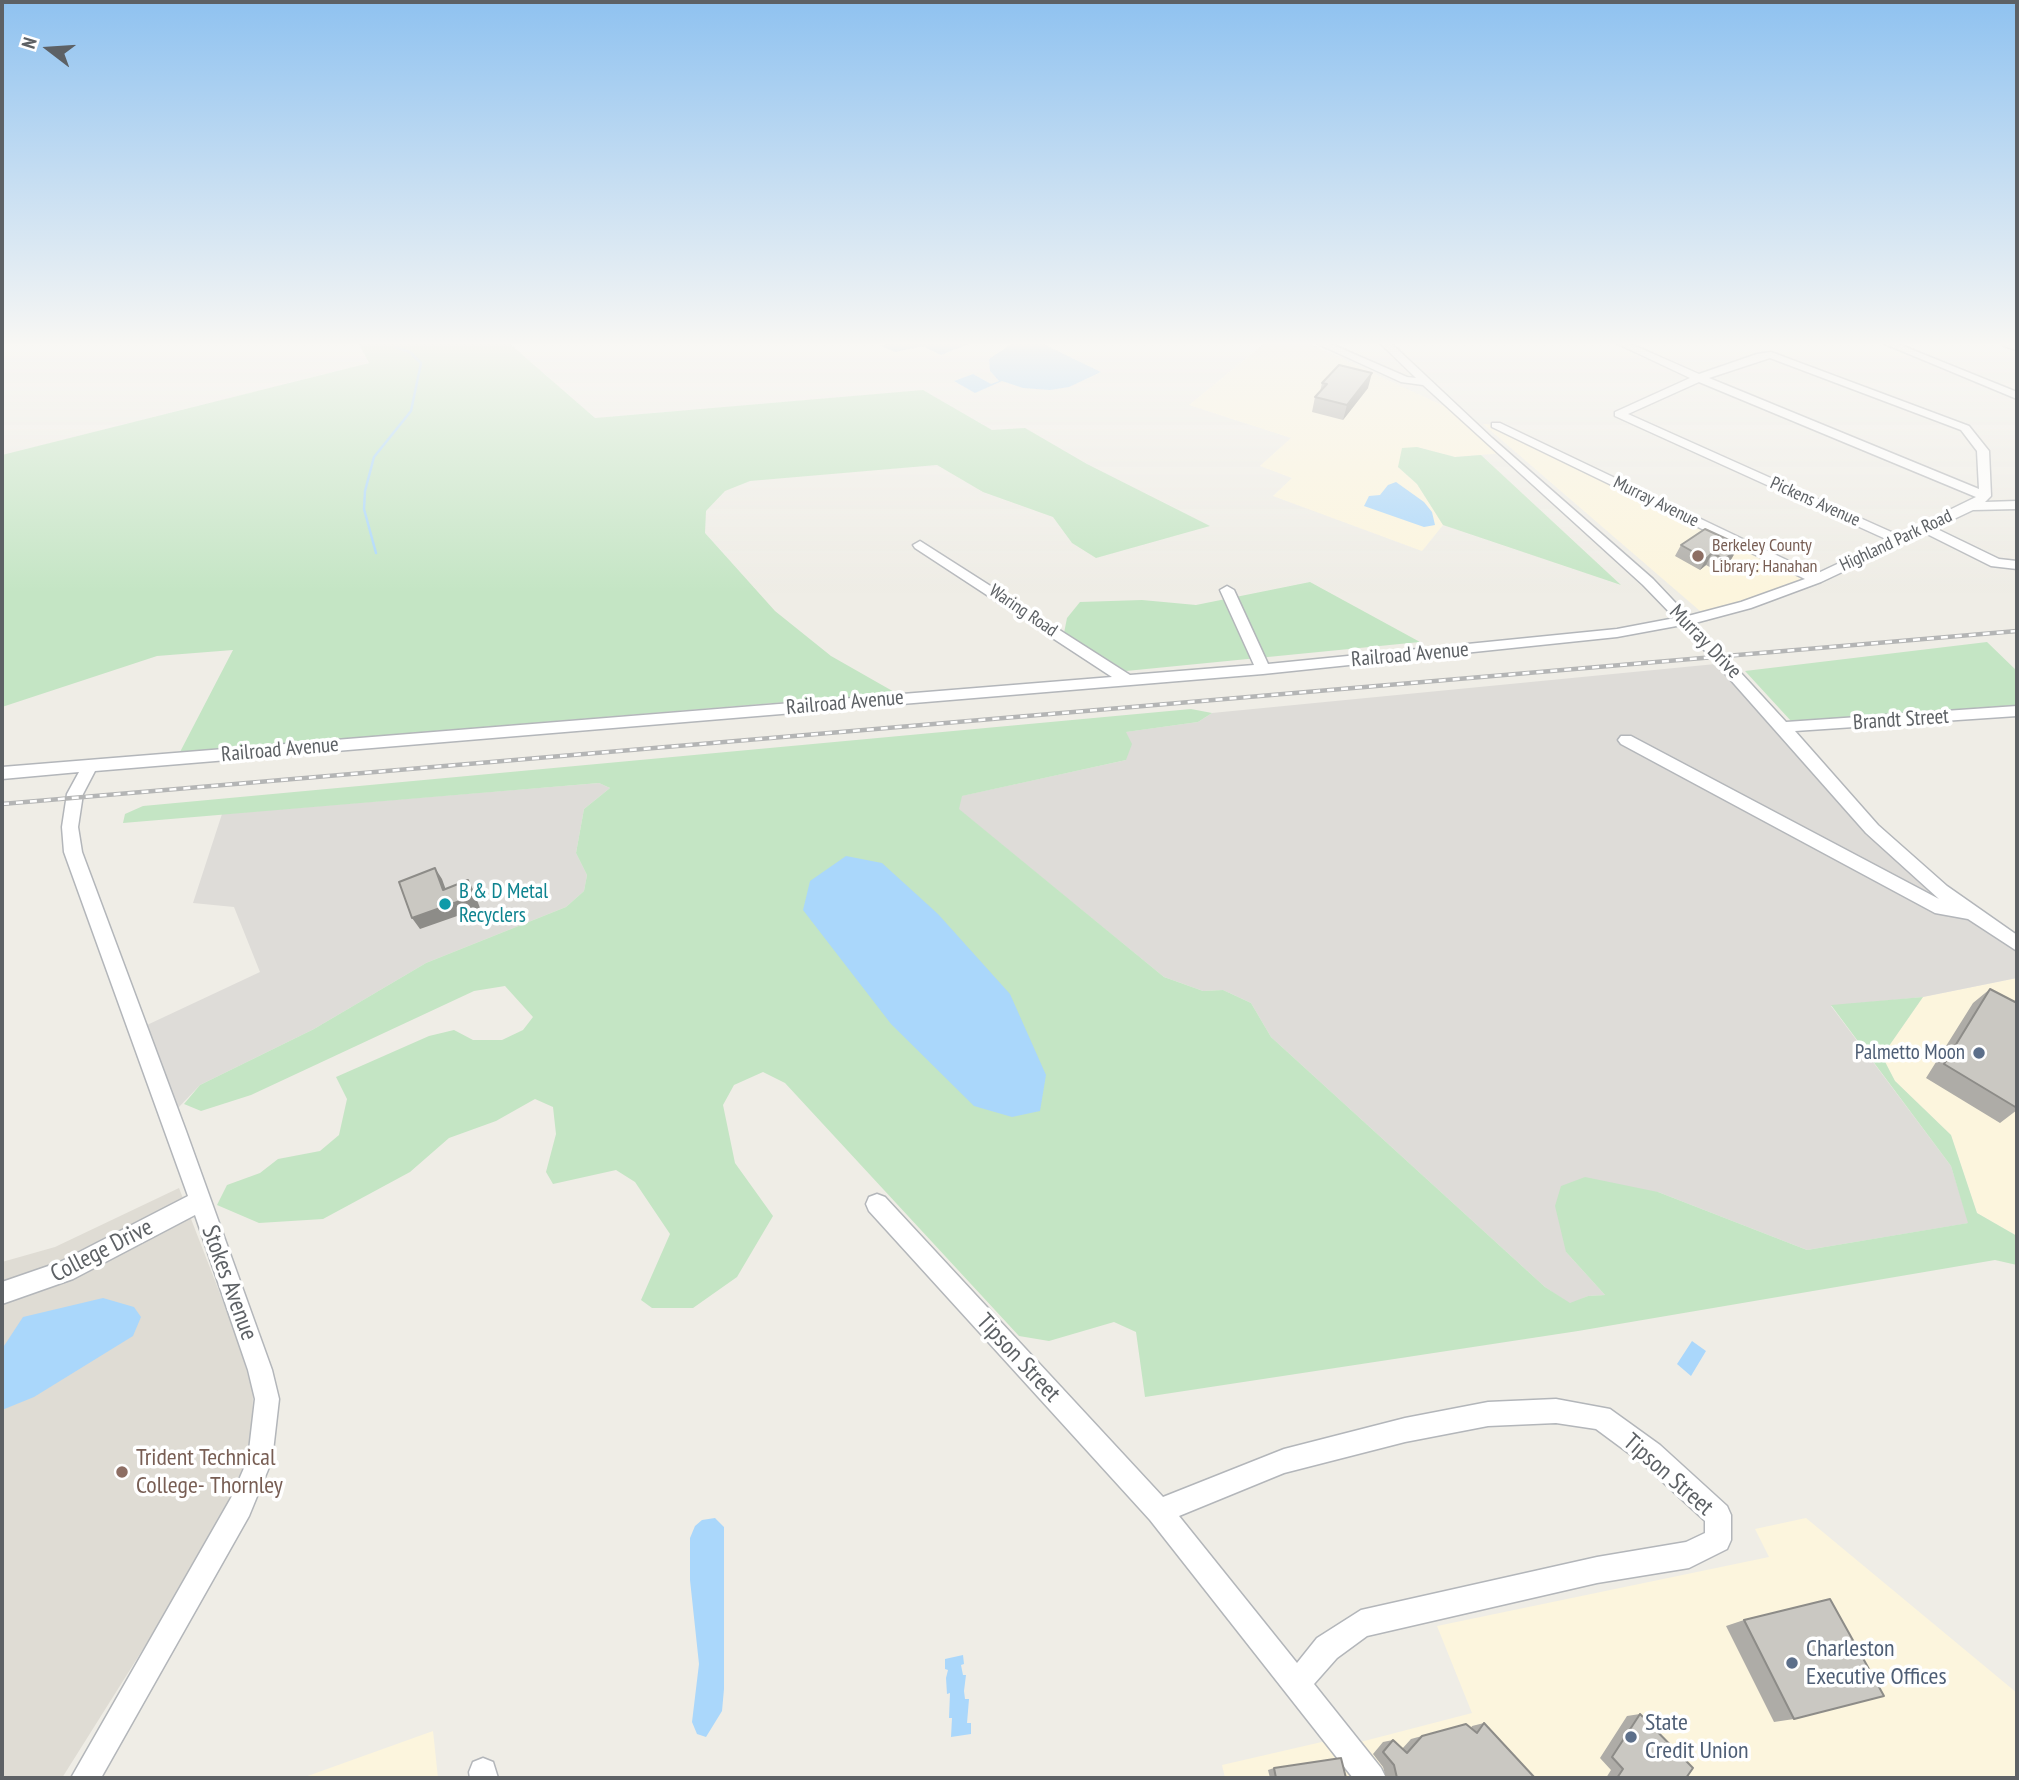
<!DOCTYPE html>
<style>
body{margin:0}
#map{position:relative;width:2019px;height:1780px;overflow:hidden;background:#efede6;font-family:"PT Sans Narrow",sans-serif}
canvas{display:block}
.frame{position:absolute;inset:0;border:4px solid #5d6165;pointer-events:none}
.north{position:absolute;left:14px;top:14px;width:70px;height:70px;-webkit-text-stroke:5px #fff;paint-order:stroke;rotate:287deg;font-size:19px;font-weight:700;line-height:28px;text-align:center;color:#5d6165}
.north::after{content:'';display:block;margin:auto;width:24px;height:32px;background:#5d6165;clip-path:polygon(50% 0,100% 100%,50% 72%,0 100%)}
</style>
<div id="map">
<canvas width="2019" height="1780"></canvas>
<div class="frame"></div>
<div class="north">N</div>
</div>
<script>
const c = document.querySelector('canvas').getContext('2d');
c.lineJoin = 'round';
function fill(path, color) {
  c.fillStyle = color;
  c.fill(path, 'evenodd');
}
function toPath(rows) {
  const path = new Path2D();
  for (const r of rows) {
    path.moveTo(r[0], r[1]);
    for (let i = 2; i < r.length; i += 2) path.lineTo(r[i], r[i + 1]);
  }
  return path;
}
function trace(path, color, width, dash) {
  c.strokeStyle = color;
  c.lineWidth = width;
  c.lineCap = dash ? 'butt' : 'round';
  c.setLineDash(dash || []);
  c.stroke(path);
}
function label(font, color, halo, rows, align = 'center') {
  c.font = font + ' "PT Sans Narrow",sans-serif';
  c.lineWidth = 7;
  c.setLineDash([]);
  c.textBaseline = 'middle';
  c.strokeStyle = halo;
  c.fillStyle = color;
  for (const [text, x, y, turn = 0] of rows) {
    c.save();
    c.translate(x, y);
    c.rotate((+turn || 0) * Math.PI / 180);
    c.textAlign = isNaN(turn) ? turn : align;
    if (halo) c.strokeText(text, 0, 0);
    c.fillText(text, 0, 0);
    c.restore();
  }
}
const commercial = toPath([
 [1264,344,1310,344,1459,413,1503,453,1455,457,1417,447,1398,467,1417,484,1443,525,1422,551,1273,496,1292,478,1260,466,1291,438,1189,405],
 [1483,424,1496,425,1816,579,1707,617],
 [2017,978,2017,1236,1977,1213,1951,1135,1895,1081,1882,1056,1923,997],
 [1806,1518,2017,1693,2017,1778,1225,1778,1222,1765,1339,1738,1345,1746,1472,1713,1437,1626,1769,1557,1755,1529],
 [433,1731,438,1778,302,1778]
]);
const industrial = toPath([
 [1726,663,1872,829,1991,927,2017,944,2017,978,1923,997,1831,1006,1951,1166,1969,1223,1807,1250,1658,1192,1566,1252,1605,1295,1588,1296,1570,1304,1545,1287,1271,1037,1251,1003,1223,990,1203,991,1164,977,958,809,961,796,1126,760,1125,732,1198,722,1212,713],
 [599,783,610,788,584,809,576,853,587,875,584,891,566,907,426,963,314,1029,200,1085,178,1108,147,1025,260,972,234,907,193,903,222,814]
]);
const education = toPath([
 [179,1188,238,1340,253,1393,252,1446,234,1497,199,1560,62,1778,2,1778,2,1262,55,1247]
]);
const green = toPath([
 [359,344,510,344,595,418,923,390,992,430,1025,428,1087,464,1210,526,1096,558,1072,543,1053,517,983,492,937,465,750,481,725,491,706,511,705,533,775,611,831,656,896,693,180,752,233,650,157,656,2,707,2,455,369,363],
 [1417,447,1455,457,1481,455,1621,585,1443,525,1417,484,1398,467,1402,448],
 [1310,582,1420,642,1126,671,1064,633,1067,618,1080,602,1142,600,1196,605],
 [1987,642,2017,671,2017,705,1791,721,1745,671],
 [1191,709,1212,713,1198,722,1126,732,1132,744,1126,760,962,796,959,809,1164,977,1203,991,1223,990,1251,1003,1271,1037,1545,1287,1570,1303,1588,1296,1605,1295,1566,1252,1555,1206,1561,1186,1585,1177,1658,1192,1807,1250,1968,1223,1951,1166,1831,1005,1923,997,1882,1056,1895,1081,1951,1135,1977,1213,2017,1236,2017,1265,1995,1260,1578,1331,1145,1397,1136,1332,1114,1322,1049,1341,1019,1336,785,1083,763,1072,734,1085,723,1105,735,1163,773,1216,737,1277,693,1308,652,1308,641,1300,670,1234,635,1182,616,1170,553,1184,546,1172,556,1134,553,1107,535,1099,496,1121,449,1138,410,1172,323,1219,259,1223,217,1205,227,1185,260,1173,278,1159,320,1151,339,1135,347,1099,336,1077,429,1036,454,1030,473,1040,502,1040,523,1030,533,1017,505,986,474,991,251,1095,201,1111,184,1104,200,1085,314,1029,426,963,566,907,584,891,587,875,576,853,584,809,610,788,599,783,123,823,125,814,143,806]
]);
const water = toPath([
 [888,344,968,344,941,355,923,346,895,352,882,346],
 [1012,344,1043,344,1101,372,1069,387,1050,390,1023,388,1002,381,975,393,954,381,973,374,991,384,999,381,990,371,989,359],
 [1396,482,1424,502,1432,512,1435,525,1424,527,1364,506,1369,496,1380,495,1388,485],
 [846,856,882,863,938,914,1010,994,1046,1075,1040,1111,1012,1117,974,1106,891,1024,803,910,810,881],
 [103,1298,134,1307,141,1317,133,1336,34,1397,2,1410,2,1349,23,1317],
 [1692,1341,1706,1351,1691,1376,1677,1364],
 [715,1518,724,1527,724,1689,722,1711,706,1737,697,1734,692,1722,699,1664,690,1580,690,1538,695,1526,702,1520],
 [963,1655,964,1664,961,1665,963,1675,966,1675,964,1691,965,1699,969,1699,967,1723,971,1723,971,1734,951,1737,952,1718,949,1718,950,1693,947,1694,946,1678,948,1670,945,1669,945,1659]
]);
const stream = toPath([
 [376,553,364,509,365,491,374,457,411,411,421,363,410,352,395,347]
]);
const minor = toPath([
 [1318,344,1331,344,1407,377,1416,378,1381,344,1392,344,1492,438,1653,579,1688,616,1741,602,1805,579,1492,427,1492,423,1500,423,1816,574,1888,540,1615,416,1615,412,1690,378,1618,344,1631,344,1699,374,1757,354,1771,352,1969,426,1989,451,1991,496,1985,502,2017,501,2017,509,1973,510,1935,528,1999,559,2017,561,2017,569,1991,566,1925,533,1821,582,1751,608,1695,623,1786,722,2017,706,2017,716,1795,731,1878,825,1947,886,2017,935,2017,951,1968,919,1935,913,1621,744,1618,740,1621,736,1631,736,1939,899,1866,833,1682,625,1617,637,1263,674,95,771,83,794,78,827,82,852,186,1131,272,1370,279,1399,272,1460,249,1516,101,1778,71,1778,231,1498,248,1459,255,1399,248,1370,195,1215,73,1279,2,1304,2,1282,60,1262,188,1196,64,852,62,827,67,794,79,772,2,779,2,767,1112,677,915,548,913,545,920,541,1130,675,1254,665,1220,590,1227,586,1234,590,1268,664,1617,629,1675,618,1643,585,1423,385,1401,382,1318,344],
 [1770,358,1961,430,1977,451,1979,489,1709,378,1770,358],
 [1699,382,1976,497,1898,535,1628,414,1699,382],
 [1885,344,1898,344,2017,392,2017,399,1885,344],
 [2003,344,2017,344,2017,350,2004,346,2003,344],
 [877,1194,885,1197,1163,1497,1284,1449,1405,1418,1488,1402,1556,1399,1610,1409,1660,1445,1727,1506,1731,1515,1731,1540,1727,1549,1689,1568,1597,1583,1367,1636,1337,1658,1314,1684,1381,1768,1386,1778,1353,1778,1150,1520,869,1211,866,1204,869,1197,877,1194],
 [1556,1423,1596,1429,1642,1463,1705,1521,1705,1533,1686,1542,1597,1557,1361,1610,1317,1638,1297,1663,1179,1516,1284,1473,1405,1442,1488,1426,1556,1423],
 [483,1758,493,1762,498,1778,470,1778,469,1772,473,1762,483,1758]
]);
const rail = toPath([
 [2,804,2017,631]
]);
const wall = toPath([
 [1322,383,1368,388,1343,420,1312,412,1315,397,1320,392],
 [1731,541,1728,547,1736,551,1729,563,1717,571,1706,565,1700,570,1675,556,1681,545],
 [1990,989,2017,1003,2017,1110,2000,1123,1926,1078,1973,1003],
 [1744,1620,1794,1719,1774,1722,1726,1626],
 [1640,1714,1686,1778,1606,1778,1611,1770,1600,1758,1627,1716],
 [1484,1723,1535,1778,1386,1778,1383,1767,1373,1754,1383,1742,1393,1740,1402,1749,1411,1739,1466,1724,1471,1728,1472,1726],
 [1274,1768,1346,1778,1270,1778,1268,1770]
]);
const shadedWall = toPath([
 [1372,373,1368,388,1343,420,1347,405],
 [1736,551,1729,563,1717,571,1724,559],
 [1712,553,1706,565,1700,570,1706,559],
 [435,868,442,879,450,901,443,890],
 [468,880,474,892,480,908,420,929,412,918]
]);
const building = toPath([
 [1339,365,1372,373,1347,405,1315,397,1327,384,1322,383,1339,365],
 [1705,529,1731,541,1725,546,1736,551,1724,559,1712,553,1706,559,1681,545,1705,529],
 [435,868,443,890,468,880,474,896,412,918,399,882,435,868],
 [1990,989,2017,1003,2017,1108,1944,1064,1990,989],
 [1830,1599,1884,1696,1794,1719,1744,1620,1830,1599],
 [1640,1714,1693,1768,1686,1778,1617,1778,1623,1769,1612,1757,1640,1714],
 [1484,1723,1535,1778,1397,1778,1394,1765,1383,1752,1393,1740,1407,1753,1422,1736,1466,1724,1477,1733,1484,1723],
 [1341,1758,1346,1778,1276,1778,1274,1768,1341,1758]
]);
const markers = [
 [1698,556,7,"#8d6e63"],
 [445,904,7,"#0f9aa8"],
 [1979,1053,7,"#5c6f8a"],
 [122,1472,7,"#8d6e63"],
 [1792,1663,7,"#5c6f8a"],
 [1631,1737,7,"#5c6f8a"]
];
const farStreetnames = [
 ["Murray Avenue",1656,502,26],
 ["Pickens Avenue",1815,502,24],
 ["Highland Park Road",1896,541,-25],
 ["Waring Road",1023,611,34]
];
const farEducationnames = [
 ["Berkeley County",1712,546],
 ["Library: Hanahan",1712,567]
];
const streetNames = [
 ["Murray Drive",1705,642,46],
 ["Railroad Avenue",1410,655,-5],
 ["Railroad Avenue",845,703,-5],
 ["Brandt Street",1901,720,-4],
 ["Railroad Avenue",280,750,-5]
];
const cultureNames = [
 ["B & D Metal",459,892],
 ["Recyclers",459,916]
];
const serviceNames = [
 ["Palmetto Moon",1965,1053]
];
const nearStreetnames = [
 ["College Drive",102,1251,-27],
 ["Stokes Avenue",229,1283,70],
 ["Tipson Street",1018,1358,47],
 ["Tipson Street",1668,1475,41]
];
const nearEducationnames = [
 ["Trident Technical",136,1458],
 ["College- Thornley",136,1486]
];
const nearServicenames = [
 ["Charleston",1806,1649],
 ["Executive Offices",1806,1677],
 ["State",1645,1723],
 ["Credit Union",1645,1751]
];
fill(commercial, '#fcf5dd');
fill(industrial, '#dedcd8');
fill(education, '#dfdcd4');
fill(green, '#c4e5c4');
fill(water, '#aad7fb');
trace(stream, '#aad7fb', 2.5);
trace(minor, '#b3b6ba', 3);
fill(minor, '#fff');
trace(rail, '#b4b5b5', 4.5);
trace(rail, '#fff', 2.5, [7]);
fill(wall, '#aeaca7');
fill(shadedWall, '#8d8c88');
fill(building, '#cac8c2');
trace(building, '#8d8c88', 2);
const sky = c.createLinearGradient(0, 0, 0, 593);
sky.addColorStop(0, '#8fc2f0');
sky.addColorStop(0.58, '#f8f7f4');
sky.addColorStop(1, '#f8f7f400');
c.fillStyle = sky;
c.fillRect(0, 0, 2019, 593);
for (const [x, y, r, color] of markers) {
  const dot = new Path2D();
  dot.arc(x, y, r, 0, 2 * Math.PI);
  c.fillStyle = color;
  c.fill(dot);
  trace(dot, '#fff', 2.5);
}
label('18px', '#5d6165', '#fff', farStreetnames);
label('18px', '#785e54', '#fff', farEducationnames, 'left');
label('21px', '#5d6165', '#fff', streetNames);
label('21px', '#0d838f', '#fff', cultureNames, 'left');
label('21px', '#4e5e75', '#fff', serviceNames, 'right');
label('24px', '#5d6165', '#fff', nearStreetnames);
label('24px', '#785e54', '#fff', nearEducationnames, 'left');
label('24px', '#4e5e75', '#fff', nearServicenames, 'left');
</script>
